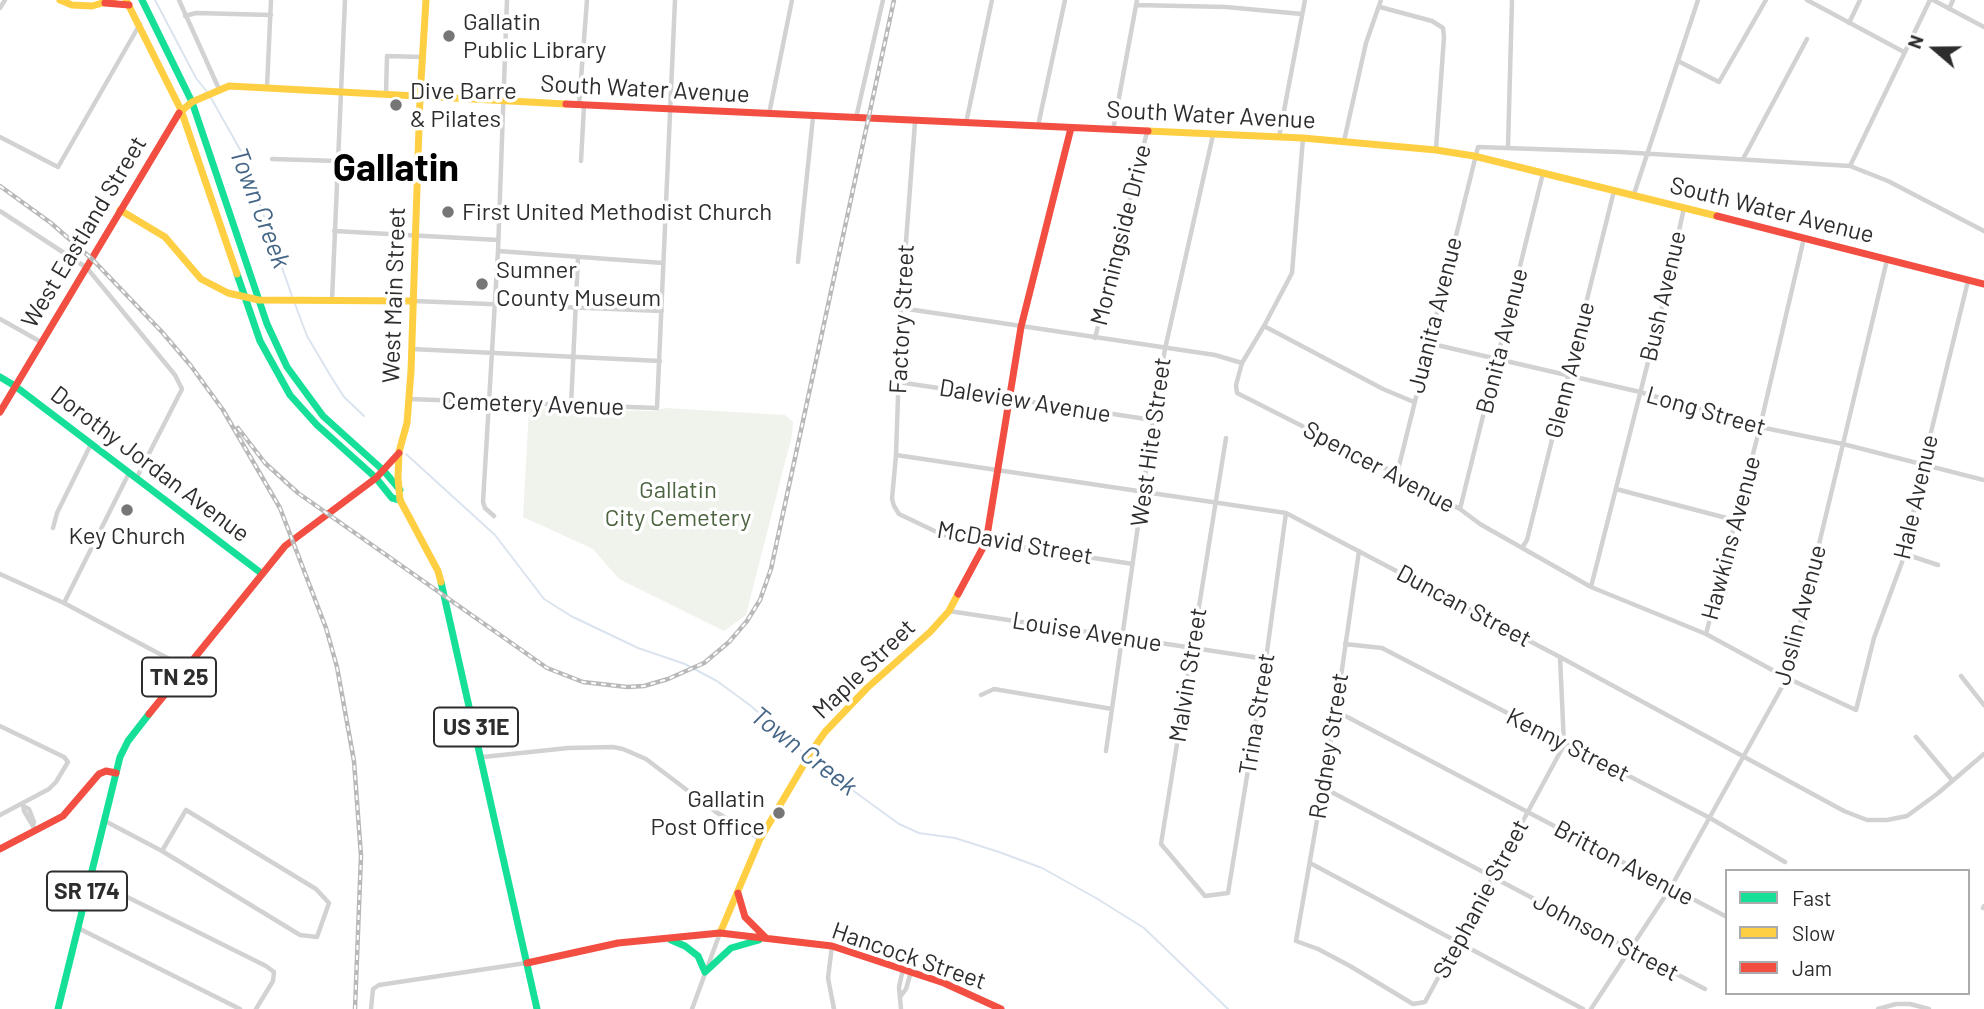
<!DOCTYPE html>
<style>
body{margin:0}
#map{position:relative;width:1984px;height:1009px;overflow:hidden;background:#fff;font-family:Barlow,sans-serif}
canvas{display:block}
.legend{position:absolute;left:1725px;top:869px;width:245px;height:126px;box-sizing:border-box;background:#fff;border:2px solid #ababab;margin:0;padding:9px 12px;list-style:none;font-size:21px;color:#2d2d2d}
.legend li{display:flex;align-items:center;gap:14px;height:35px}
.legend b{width:35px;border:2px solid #ababab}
.north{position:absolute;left:1900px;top:14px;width:70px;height:70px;-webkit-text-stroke:5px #fff;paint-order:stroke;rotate:290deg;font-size:19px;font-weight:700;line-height:28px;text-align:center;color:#2d2d2d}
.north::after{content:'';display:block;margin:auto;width:24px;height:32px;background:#2d2d2d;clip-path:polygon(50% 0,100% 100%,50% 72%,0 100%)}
</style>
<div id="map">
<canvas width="1984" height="1009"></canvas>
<ul class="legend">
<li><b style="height:9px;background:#16e098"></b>Fast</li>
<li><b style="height:9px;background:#ffcf43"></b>Slow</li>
<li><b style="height:9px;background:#f24e42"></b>Jam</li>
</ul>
<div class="north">N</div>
</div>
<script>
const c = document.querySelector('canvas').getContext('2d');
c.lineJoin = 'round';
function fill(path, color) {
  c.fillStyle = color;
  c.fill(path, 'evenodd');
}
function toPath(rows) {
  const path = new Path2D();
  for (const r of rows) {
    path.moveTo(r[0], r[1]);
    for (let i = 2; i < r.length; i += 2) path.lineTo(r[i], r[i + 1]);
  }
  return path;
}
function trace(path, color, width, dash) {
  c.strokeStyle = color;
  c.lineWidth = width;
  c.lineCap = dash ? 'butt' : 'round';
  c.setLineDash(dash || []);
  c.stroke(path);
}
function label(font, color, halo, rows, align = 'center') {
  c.font = font + ' Barlow,sans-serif';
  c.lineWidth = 7;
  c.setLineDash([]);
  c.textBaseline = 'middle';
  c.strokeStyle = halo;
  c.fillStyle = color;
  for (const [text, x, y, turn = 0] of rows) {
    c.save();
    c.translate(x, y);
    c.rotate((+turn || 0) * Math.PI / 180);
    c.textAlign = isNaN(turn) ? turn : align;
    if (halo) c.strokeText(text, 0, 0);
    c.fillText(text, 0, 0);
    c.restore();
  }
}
const green = toPath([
 [529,408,652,411,666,408,785,415,793,422,792,435,746,615,724,631,619,579,593,549,523,517]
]);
const stream = toPath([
 [155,0,196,78,208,93],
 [211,98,242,153,292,296],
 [295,304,307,336,330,375,344,397,364,416],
 [406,454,495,535,544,599,571,616,638,648,685,664,717,681,751,706,807,756],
 [811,760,899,824,919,833,955,838,999,852,1042,868,1096,898,1144,928,1228,1009]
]);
const street = toPath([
 [179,0,219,89],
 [1807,0,1904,52],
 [1933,0,1984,27],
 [1136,5,1226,7,1302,14],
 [1380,7,1432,21,1443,28,1444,37,1436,149],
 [0,8,5,0],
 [1949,9,1953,0],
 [185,16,196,13,271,15],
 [1849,23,1860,0],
 [1678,61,1719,82,1766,0],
 [267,87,271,0],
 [386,94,387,56,422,57],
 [579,105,587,0],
 [769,114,792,0],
 [856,118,883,0],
 [915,122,901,308,896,455,892,499,894,506,899,514,943,535,1133,564],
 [966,123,992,0],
 [1038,126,1065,0],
 [1113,130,1137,0],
 [0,137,58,167,140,24],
 [1279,137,1305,0],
 [1303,138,1292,273,1264,326,1242,363,1236,385,1237,393,1397,474,1460,509,1480,524,1591,587,1706,634,1787,678,1856,710,1874,638,1905,554,1923,465,1968,281],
 [1344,141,1366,43,1381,0],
 [1508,147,1512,0],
 [272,159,338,161],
 [1743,159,1807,39],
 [581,161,584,106],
 [1850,166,1930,0],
 [1634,194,1698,0],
 [0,211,87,268,175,375,182,389,136,479],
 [334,231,498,240],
 [498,251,663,263],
 [798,262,813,117],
 [332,300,345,0],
 [414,301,662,311],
 [901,308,1215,355,1242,363],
 [0,319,41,342],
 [1264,326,1383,389,1414,402],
 [1095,338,1147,132],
 [1428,343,1640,392,1760,427,1843,444,1984,480],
 [412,349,660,361],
 [898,382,1153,420],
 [409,399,657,408,675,0],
 [571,406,578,257],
 [1226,438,1161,844,1205,896,1228,893,1266,659,1286,513],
 [896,455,1286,513,1560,657,1844,811,1867,820,1887,820,1907,816,1937,794,1984,754],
 [1397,474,1478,147,1620,152,1850,166,1888,181,1984,231],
 [1616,489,1734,520],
 [1460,509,1543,173],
 [494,516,485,508,483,502,498,251,507,0],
 [53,528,57,513,91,444],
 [1522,548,1527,540,1614,191],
 [1359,551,1336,711,1296,941,1318,949,1350,966,1413,1004,1425,1002,1564,745,1560,657],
 [1905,554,1938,565],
 [0,574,64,603,186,668],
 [1591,587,1664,299,1684,208],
 [64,603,129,473],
 [949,611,1266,659],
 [1706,634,1760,427,1804,238],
 [1345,644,1382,648,1710,818,1785,862],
 [1961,676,1984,705],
 [981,695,994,689,1112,709],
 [1336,711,1727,917],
 [0,726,64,757,68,762,56,782,49,789,0,815],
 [1916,737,1952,780],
 [1106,751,1153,420,1165,349,1213,135],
 [483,757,568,748,613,747,623,749,646,759,716,812,760,839],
 [1322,787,1705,989],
 [23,803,24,811,36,831],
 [25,807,29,809,34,822,33,825],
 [186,810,316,889,329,903,317,937,300,935,162,851,186,810],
 [105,821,162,851],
 [1310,863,1583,1009],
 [91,879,266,966,274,972,273,981,256,1009],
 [1983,908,1984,906],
 [78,928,240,1009],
 [832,946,828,978,834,1009],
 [900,997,906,989,911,972],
 [371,1009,373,989,379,985,526,963],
 [692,1009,720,933],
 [901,1009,899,987,903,969],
 [1591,1009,1671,887,1787,678,1887,260],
 [1878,1009,1896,1004,1910,1004,1929,1009]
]);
const fast = toPath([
 [142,0,192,102,267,324,287,367,323,416,384,471,400,490],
 [237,274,260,341,290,395,317,425,376,478,392,498,400,500],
 [0,377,15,386,261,573],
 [441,582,537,1009],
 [671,940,685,946,698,956,705,972,731,948,759,940],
 [58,1009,120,757,128,741,149,714]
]);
const slow = toPath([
 [60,0,72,5,92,6,113,0],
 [126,0,181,110,237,274],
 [426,0,420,97,411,371,407,423,399,452,398,478,400,500,438,571,441,582],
 [179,113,192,102,229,86,566,104],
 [1148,131,1303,138,1436,150,1474,156,1717,216],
 [120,210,165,237,201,279,228,293,259,300,414,301],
 [720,933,760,839,813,749,825,732,867,688,930,632,949,611,958,594]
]);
const jam = toPath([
 [105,3,129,5],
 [566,104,1148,131],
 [1717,216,1984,284],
 [0,412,179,113],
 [958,594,986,542,1021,327,1071,128],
 [149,714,285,546,376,478,399,453],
 [0,849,63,816,99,774,106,771,116,773],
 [738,893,745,917,766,938],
 [527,963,618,943,720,933,832,946,944,983,1001,1009]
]);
const rail = toPath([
 [0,186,51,223,92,259,162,332,191,366,223,410,280,508,326,628,337,667,354,761,361,856,355,1009],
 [238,428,265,463,298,493,547,668,583,682,627,687,644,686,668,679,704,663,729,642,747,621,760,600,771,569,894,0]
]);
const markers = [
 [449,36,7,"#767676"],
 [396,105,7,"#767676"],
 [448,212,7,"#767676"],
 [482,284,7,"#767676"],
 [127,510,7,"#767676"],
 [779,813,7,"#767676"]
];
const shields = [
 [179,677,74],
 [476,727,84],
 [87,891,80]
];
const shieldNames = [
 ["TN 25",179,677],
 ["US 31E",476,727],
 ["SR 174",87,891]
];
const poiNames = [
 ["Gallatin",463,22],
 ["Public Library",463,50],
 ["Dive Barre",410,91],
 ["& Pilates",410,119],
 ["First United Methodist Church",462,212],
 ["Sumner",496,270],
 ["County Museum",496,298],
 ["Key Church",127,536,"center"],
 ["Gallatin",765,799,"right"],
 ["Post Office",765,827,"right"]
];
const streetNames = [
 ["South Water Avenue",645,89,3],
 ["South Water Avenue",1211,115,3],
 ["South Water Avenue",1772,210,14],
 ["West Eastland Street",84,232,-59],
 ["Morningside Drive",1121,235,-76],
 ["West Main Street",394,295,-88],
 ["Bush Avenue",1663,296,-77],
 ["Juanita Avenue",1435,315,-76],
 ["Factory Street",902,319,-87],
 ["Bonita Avenue",1502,341,-76],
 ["Glenn Avenue",1570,370,-76],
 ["Daleview Avenue",1025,401,9],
 ["Cemetery Avenue",533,404,2],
 ["Long Street",1706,411,16],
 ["West Hite Street",1151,442,-82],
 ["Dorothy Jordan Avenue",150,464,37],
 ["Spencer Avenue",1379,467,28],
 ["Hale Avenue",1916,497,-77],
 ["Hawkins Avenue",1731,538,-75],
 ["McDavid Street",1015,543,10],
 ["Duncan Street",1464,606,28],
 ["Joslin Avenue",1800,615,-75],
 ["Louise Avenue",1087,632,9],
 ["Maple Street",864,669,-44],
 ["Malvin Street",1188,675,-81],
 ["Trina Street",1257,714,-81],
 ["Kenny Street",1568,745,27],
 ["Rodney Street",1329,746,-81],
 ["Britton Avenue",1624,863,28],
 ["Stephanie Street",1481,899,-62],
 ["Johnson Street",1606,937,28],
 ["Hancock Street",909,956,19]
];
const parkNames = [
 ["Gallatin",678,490],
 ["City Cemetery",678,518]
];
const waterNames = [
 ["Town Creek",260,208,69],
 ["Town Creek",804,751,38]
];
const townNames = [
 ["Gallatin",396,168]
];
fill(green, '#eff3ec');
trace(stream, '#dbe4ee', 2);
trace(street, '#d2d2d2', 4.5);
trace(fast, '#16e098', 7);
trace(slow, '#ffcf43', 7);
trace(jam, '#f24e42', 7);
trace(rail, '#b9b9b9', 4.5);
trace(rail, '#fff', 2, [5]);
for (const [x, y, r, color] of markers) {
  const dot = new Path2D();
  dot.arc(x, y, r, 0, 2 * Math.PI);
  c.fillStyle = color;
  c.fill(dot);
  trace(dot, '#fff', 2.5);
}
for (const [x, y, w] of shields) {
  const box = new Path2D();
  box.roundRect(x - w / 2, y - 19.5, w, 39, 5);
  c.fillStyle = '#fff';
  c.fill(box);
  trace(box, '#2d2d2d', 2);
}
label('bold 23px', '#2d2d2d', null, shieldNames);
label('24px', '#2d2d2d', '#fff', poiNames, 'left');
label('24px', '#2d2d2d', '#fff', streetNames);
label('24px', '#4d6440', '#fff', parkNames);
label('italic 26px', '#456686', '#fff', waterNames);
label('bold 38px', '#000', '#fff', townNames);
</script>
